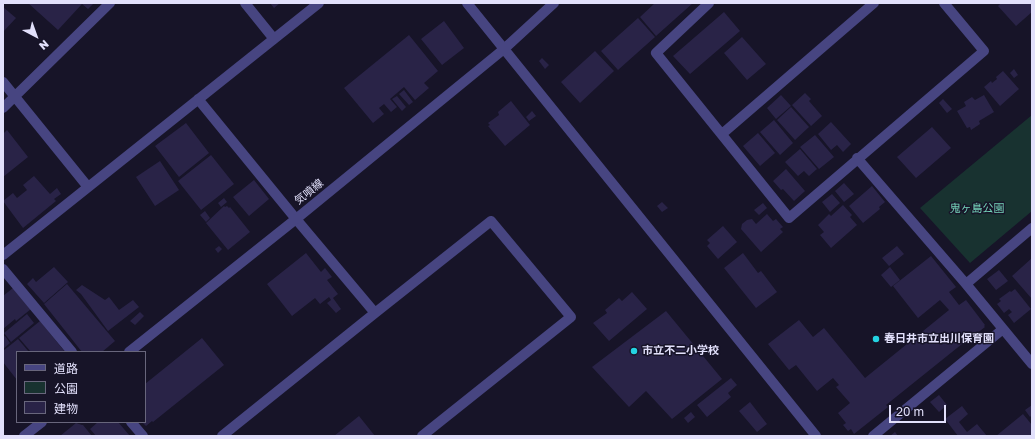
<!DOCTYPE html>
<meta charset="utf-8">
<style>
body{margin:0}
#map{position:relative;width:1035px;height:439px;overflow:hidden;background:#171428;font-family:"Golos Text","Noto Sans JP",sans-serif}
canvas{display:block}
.frame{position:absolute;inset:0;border:4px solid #e2e0fb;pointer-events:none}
.legend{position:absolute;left:16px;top:351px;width:130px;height:72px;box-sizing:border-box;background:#171428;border:1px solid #68667c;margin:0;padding:5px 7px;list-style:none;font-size:12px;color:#e2e0fb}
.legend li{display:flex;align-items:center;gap:8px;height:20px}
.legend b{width:20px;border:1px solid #68667c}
.north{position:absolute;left:16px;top:16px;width:40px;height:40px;-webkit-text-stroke:3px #171428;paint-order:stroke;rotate:139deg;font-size:11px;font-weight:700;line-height:16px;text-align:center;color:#e2e0fb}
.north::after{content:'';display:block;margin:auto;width:14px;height:18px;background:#e2e0fb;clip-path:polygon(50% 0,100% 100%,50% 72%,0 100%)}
.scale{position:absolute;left:889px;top:405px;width:57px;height:18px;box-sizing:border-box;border:2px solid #e2e0fb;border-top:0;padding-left:5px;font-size:12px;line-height:14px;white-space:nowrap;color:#e2e0fb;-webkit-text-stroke:3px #171428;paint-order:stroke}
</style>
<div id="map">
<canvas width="1035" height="439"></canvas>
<div class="frame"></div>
<ul class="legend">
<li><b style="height:5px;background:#474581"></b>道路</li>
<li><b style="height:11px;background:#183230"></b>公園</li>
<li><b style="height:11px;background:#292347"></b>建物</li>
</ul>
<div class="north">N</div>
<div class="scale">20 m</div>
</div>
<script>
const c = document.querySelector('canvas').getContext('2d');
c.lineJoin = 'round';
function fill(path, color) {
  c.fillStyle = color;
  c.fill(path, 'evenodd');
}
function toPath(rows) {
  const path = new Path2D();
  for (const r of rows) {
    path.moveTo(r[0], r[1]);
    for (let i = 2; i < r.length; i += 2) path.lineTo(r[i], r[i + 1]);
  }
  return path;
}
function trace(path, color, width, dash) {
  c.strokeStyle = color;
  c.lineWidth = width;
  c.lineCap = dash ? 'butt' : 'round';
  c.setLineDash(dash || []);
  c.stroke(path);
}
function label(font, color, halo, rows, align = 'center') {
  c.font = font + ' "Golos Text","Noto Sans JP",sans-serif';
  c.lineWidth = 3;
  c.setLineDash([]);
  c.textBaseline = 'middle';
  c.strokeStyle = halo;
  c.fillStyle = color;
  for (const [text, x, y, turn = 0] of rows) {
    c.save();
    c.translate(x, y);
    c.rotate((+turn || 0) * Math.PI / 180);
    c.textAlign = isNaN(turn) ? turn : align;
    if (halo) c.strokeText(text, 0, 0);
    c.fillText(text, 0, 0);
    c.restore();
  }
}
const green = toPath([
 [1032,115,1032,211,970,263,920,208]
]);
const building = toPath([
 [28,3,94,3,88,9,82,4,58,30],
 [270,3,280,3,274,8],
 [655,3,693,3,656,36,640,17],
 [1001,3,1032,3,1032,12,1016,26,998,6],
 [3,7,16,18,3,32],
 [724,12,740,31,690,74,673,56],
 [638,18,655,37,618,70,601,51],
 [444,21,464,48,442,65,421,39],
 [409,35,438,71,424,83,429,88,415,100,404,87,390,99,397,107,391,112,384,104,379,108,384,114,373,123,344,88],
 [742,37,766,64,747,80,724,53],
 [595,51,614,71,580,103,561,82],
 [542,58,549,65,545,69,539,61],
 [1014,69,1018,75,1014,78,1010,73],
 [1003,71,1019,89,1000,106,984,87,991,81,992,83,997,79,996,77],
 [404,90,413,102,409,105,399,94],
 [805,93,811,99,809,101,822,116,811,126,792,105],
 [781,95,791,106,776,119,767,108],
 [984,95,994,112,979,121,980,124,971,130,970,127,967,128,957,111,966,106,964,102,972,97,975,100],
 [397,96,406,107,402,111,392,99],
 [943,99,952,109,947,113,939,103],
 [511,101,530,125,505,146,488,126,490,125,488,123,499,115,498,112],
 [791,107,809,127,795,140,777,120],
 [532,111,536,116,529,121,526,117],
 [774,120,793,143,780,155,760,132],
 [831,122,851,144,843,152,837,145,831,150,818,134],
 [186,123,209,153,179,177,155,146],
 [932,127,951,148,916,178,897,157],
 [7,130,28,157,3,177,3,134],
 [758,133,775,153,760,166,743,146],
 [815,135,834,157,819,169,800,147],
 [800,149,817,169,809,176,804,171,798,176,785,162],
 [211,155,234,184,201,210,178,181],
 [160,161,179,190,155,206,136,177],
 [786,169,805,191,794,201,783,189,781,190,773,181],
 [34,176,50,194,57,188,61,194,54,199,56,201,23,228,3,201,13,193,17,198,27,190,23,185],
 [254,180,269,199,249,216,233,197],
 [844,183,854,194,844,202,835,191],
 [872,186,885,202,879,207,880,209,863,223,849,206],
 [832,194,840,203,830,212,822,202],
 [224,198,227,202,221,207,218,203],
 [662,202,668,208,662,212,657,206],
 [763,203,767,208,759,215,754,210],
 [843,205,852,215,850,217,857,225,831,248,820,235,824,232,818,225,829,214,831,216],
 [224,206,225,207,227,206,229,208,230,207,250,232,228,250,206,223],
 [205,211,210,218,206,222,200,215],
 [767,214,773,221,776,219,783,227,780,229,783,232,761,252,741,229,742,224,747,220,752,219,756,224],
 [723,226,737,242,718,259,707,246,710,243,707,240],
 [219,246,222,249,218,253,215,249],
 [897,246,904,254,889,266,882,258],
 [306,253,321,272,325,268,332,277,327,280,338,294,333,298,341,309,336,313,327,303,331,300,329,297,320,304,315,298,292,316,267,284],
 [743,253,758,273,761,271,777,292,756,308,724,268],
 [931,256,956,287,949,292,959,305,966,300,985,325,984,326,985,327,967,341,967,340,886,405,888,407,854,434,851,429,848,431,843,425,846,423,838,413,850,403,836,387,839,385,833,378,817,391,796,365,789,370,768,344,799,320,813,337,824,328,865,378,949,310,940,300,918,318,893,286],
 [1032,258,1032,299,1012,276],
 [54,267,68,282,44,303,27,284,33,278,36,282],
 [890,267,900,280,891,287,881,275],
 [999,270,1008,281,996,290,987,279],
 [67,284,115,341,102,352,82,352,44,304],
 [82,285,105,300,109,297,119,310,133,300,139,307,108,331,81,294,76,290],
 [13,288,31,309,16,321,15,319,3,329,3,296],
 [1015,289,1031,309,1014,323,1008,315,1012,312,1009,309,1004,313,997,304,1001,301,999,299,1010,291,1011,292],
 [632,292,647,309,609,341,593,323,607,313,605,310,619,298,622,301],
 [666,311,722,379,672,419,646,391,629,407,592,367],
 [140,312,144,316,135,325,130,321],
 [27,314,34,323,11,342,4,333],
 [40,321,65,352,31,352,19,338],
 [5,336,10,343,3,349,3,337],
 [202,338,224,365,153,422,152,421,146,426,142,422,145,422,145,384],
 [18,339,29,352,17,352,17,380,3,362,3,351],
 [731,378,737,385,728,393,731,397,707,417,697,405],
 [939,395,947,405,939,412,930,402],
 [750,402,767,424,757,432,739,411],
 [1032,405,1032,415,1030,417,1025,410],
 [962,406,968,414,959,422,967,432,977,424,987,436,958,436,945,419],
 [691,412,695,417,688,423,684,418],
 [1023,414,1032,425,1032,436,996,436],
 [359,416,375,436,334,436],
 [98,422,118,422,130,436,96,436,90,429],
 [76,423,82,425,83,425,92,436,60,436],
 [895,432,898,436,890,436]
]);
const minor = toPath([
 [245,3,274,39],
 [709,3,656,53,789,218,984,51,944,3],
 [3,82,88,187],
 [198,99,296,219,375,313],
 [3,108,110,3],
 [722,134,874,3],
 [857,158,966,284,1032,364],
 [3,255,319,3],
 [3,269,72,352],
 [966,284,1032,228],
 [131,422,143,436],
 [222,436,375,313,491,221,571,317,422,436],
 [873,436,1003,329]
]);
const tertiary = toPath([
 [467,3,816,436],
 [129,352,296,219,504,49,554,3],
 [24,436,42,422]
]);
const markers = [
 [876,339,4,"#24d3e2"],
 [634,351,4,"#24d3e2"]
];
const streetNames = [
 ["気噴線",309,192,-39]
];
const parkNames = [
 ["鬼ヶ島公園",977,209]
];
const poiNames = [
 ["春日井市立出川保育園",884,339],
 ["市立不二小学校",642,351]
];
fill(green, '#183230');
fill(building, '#292347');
trace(minor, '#474581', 10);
trace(tertiary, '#474581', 10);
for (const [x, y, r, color] of markers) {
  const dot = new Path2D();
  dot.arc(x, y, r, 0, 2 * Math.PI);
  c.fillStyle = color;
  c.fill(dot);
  trace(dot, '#171428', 1.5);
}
label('11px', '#e2e0fb', '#171428', streetNames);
label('11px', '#74d3b9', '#171428', parkNames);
label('bold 11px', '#e2e0fb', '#171428', poiNames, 'left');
</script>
